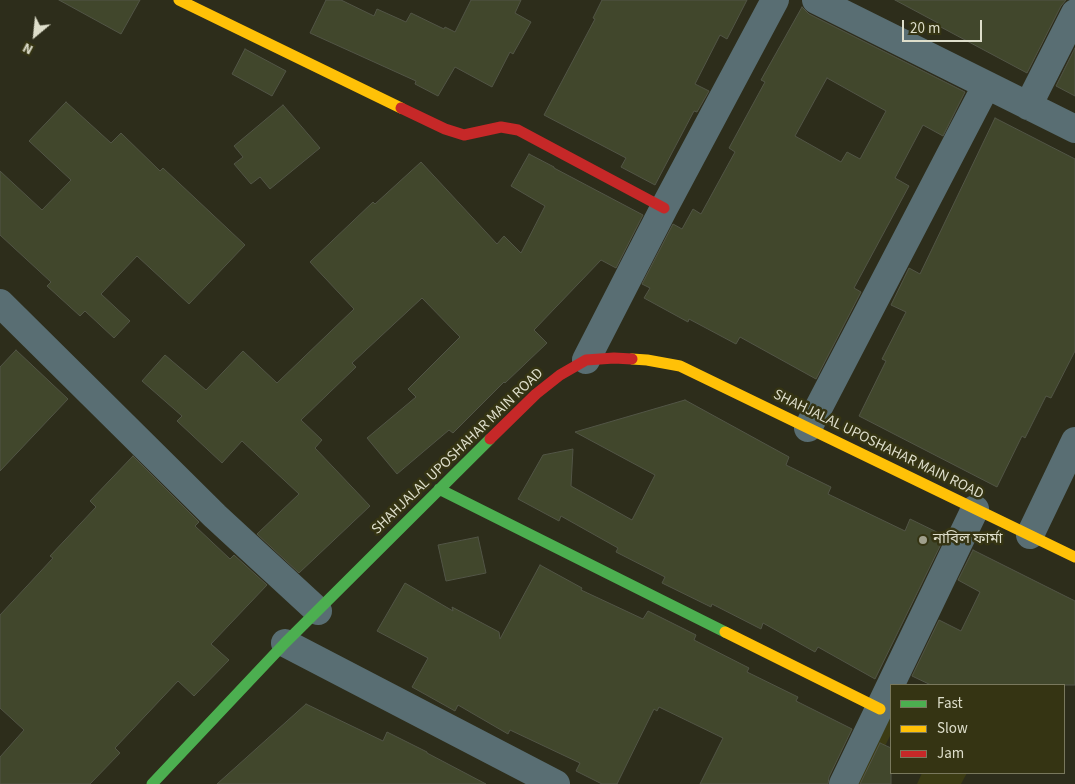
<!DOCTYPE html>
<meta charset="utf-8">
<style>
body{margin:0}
#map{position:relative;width:1075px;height:784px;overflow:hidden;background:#2d2d1b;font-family:"Source Sans 3",sans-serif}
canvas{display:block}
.legend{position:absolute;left:890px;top:684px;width:175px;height:90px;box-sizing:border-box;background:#353413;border:1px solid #79785d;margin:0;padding:6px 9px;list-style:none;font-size:15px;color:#dedecb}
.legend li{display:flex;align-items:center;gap:10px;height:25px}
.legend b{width:25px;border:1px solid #79785d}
.north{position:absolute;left:10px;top:10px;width:50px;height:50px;-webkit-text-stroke:4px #353413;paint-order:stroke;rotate:208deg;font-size:14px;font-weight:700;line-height:20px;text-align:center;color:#dedecb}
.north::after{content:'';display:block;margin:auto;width:18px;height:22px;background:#dedecb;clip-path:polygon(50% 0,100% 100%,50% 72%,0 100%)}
.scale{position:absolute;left:902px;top:20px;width:80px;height:22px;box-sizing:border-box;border:2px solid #dedecb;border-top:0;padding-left:6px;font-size:15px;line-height:18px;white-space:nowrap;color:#dedecb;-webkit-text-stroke:4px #353413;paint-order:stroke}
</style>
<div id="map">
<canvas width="1075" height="784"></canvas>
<ul class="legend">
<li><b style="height:6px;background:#4caf50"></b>Fast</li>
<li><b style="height:6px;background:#ffc107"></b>Slow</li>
<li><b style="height:6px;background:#c62828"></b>Jam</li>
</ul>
<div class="north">N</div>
<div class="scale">20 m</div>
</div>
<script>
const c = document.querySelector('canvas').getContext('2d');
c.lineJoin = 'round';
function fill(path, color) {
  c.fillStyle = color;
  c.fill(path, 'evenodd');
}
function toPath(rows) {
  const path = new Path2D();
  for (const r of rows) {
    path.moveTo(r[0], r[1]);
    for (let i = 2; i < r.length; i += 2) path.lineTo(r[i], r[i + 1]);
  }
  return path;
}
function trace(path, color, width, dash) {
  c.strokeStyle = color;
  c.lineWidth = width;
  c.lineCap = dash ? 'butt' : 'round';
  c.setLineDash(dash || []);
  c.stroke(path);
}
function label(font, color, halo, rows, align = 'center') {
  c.font = font + ' "Source Sans 3","Noto Sans Bengali",sans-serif';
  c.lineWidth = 5;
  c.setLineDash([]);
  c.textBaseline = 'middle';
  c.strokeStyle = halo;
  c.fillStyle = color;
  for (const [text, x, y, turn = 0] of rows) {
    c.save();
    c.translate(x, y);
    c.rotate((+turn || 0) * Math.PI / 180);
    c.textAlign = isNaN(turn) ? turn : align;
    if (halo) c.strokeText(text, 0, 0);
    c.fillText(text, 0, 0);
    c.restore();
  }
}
const built = toPath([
 [891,714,891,736,890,736,866,784,853,784],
 [922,773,967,773,961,784,917,784]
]);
const building = toPath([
 [59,0,140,0,121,34,59,0],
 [326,0,341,0,374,16,377,9,406,22,411,13,444,29,445,27,455,32,471,0,521,0,515,13,531,22,513,54,510,52,492,87,455,67,438,96,415,84,416,81,310,33,326,0],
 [602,0,747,0,727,39,720,35,695,84,709,91,697,112,694,111,655,185,621,167,626,158,544,115,595,19,593,18,602,0],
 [895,0,1066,0,1061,6,1027,73,937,25,938,23,895,0],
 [802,7,809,14,965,92,943,136,923,125,895,178,909,186,854,288,861,292,816,379,740,337,736,344,689,319,688,322,644,298,650,288,642,284,673,224,682,229,693,209,701,214,735,152,729,148,765,82,761,80,802,7],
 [827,78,886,111,860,159,847,152,841,162,795,136,827,78],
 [1075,48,1075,96,1056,86,1075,48],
 [245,49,286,71,272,96,232,74,245,49],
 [66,102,111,143,121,133,160,171,163,168,245,245,189,304,137,256,101,294,130,321,114,338,85,311,80,316,47,286,51,282,0,235,0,171,42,210,71,180,29,141,66,102],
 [283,105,320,148,270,189,260,177,251,184,234,164,243,157,234,146,283,105],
 [995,118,1075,159,1075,351,1051,398,1046,396,1025,438,1022,436,997,487,859,416,886,361,882,359,906,312,891,305,909,268,920,274,995,118],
 [529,154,554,167,554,168,643,215,616,268,601,260,534,330,547,343,505,383,504,382,453,433,449,430,397,474,367,438,416,397,408,389,460,337,422,298,352,363,356,367,301,420,322,440,315,448,370,506,299,573,257,534,299,494,242,441,222,463,177,421,182,416,142,381,165,355,206,390,243,351,277,383,354,309,310,262,373,202,375,204,421,162,497,244,504,236,521,253,545,206,511,186,529,154],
 [16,350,68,399,0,471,0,367,16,350],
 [685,400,789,457,786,465,831,487,828,494,905,531,910,519,945,536,875,679,818,647,815,652,763,623,761,629,712,604,711,607,662,583,665,577,616,552,618,548,561,516,559,521,518,499,543,455,573,449,571,486,632,520,655,475,575,432,685,400],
 [133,456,199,522,195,526,230,559,234,555,267,585,211,644,229,660,194,696,178,681,115,748,120,753,90,784,0,784,0,757,24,730,0,708,0,615,53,558,50,556,96,507,90,501,133,456],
 [478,537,486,573,446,581,438,545,478,537],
 [973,550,1075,601,1075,685,931,685,912,676,939,620,961,631,980,592,958,580,973,550],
 [540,565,582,588,581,590,643,619,648,611,696,635,694,640,749,668,747,672,798,697,796,701,852,729,829,777,828,784,700,784,723,738,659,707,657,711,654,709,617,784,602,784,576,771,580,763,510,730,508,734,458,705,455,711,412,687,428,658,377,631,405,583,453,611,452,607,499,632,500,639,540,565],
 [306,704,383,741,387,732,427,752,427,753,486,784,217,784,306,704],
 [880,743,891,748,891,784,860,784,880,743]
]);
const street = toPath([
 [816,0,1075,129],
 [1028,106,1075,13],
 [0,303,215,516,318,611],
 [586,360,664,208,775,0],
 [808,428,986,86],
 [1030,535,1075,441],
 [285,643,556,784],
 [843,784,975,509]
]);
const fast = toPath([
 [439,489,725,632],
 [152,784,285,643,490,439]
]);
const slow = toPath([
 [179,0,401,108],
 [632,359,647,360,680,366,1075,557],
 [725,632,880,709]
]);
const jam = toPath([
 [401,108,445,129,464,135,501,127,518,130,664,208],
 [490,439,536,394,560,375,586,360,614,358,632,359]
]);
const markers = [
 [923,540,5,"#a0a08d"]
];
const streetNames = [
 ["SHAHJALAL UPOSHAHAR MAIN ROAD",878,445,26],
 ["SHAHJALAL UPOSHAHAR MAIN ROAD",458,452,-44]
];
const poiNames = [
 ["নাবিল ফার্মা",933,540]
];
fill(built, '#3c3c14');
fill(building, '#41472c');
trace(building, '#525546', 1);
trace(street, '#596e73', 28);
trace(fast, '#4caf50', 11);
trace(slow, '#ffc107', 11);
trace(jam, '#c62828', 11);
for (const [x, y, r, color] of markers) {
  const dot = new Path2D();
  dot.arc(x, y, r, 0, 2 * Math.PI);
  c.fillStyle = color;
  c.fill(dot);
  trace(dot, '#353413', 2);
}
label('15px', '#dedecb', '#353413', streetNames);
label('15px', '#dedecb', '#353413', poiNames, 'left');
</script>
